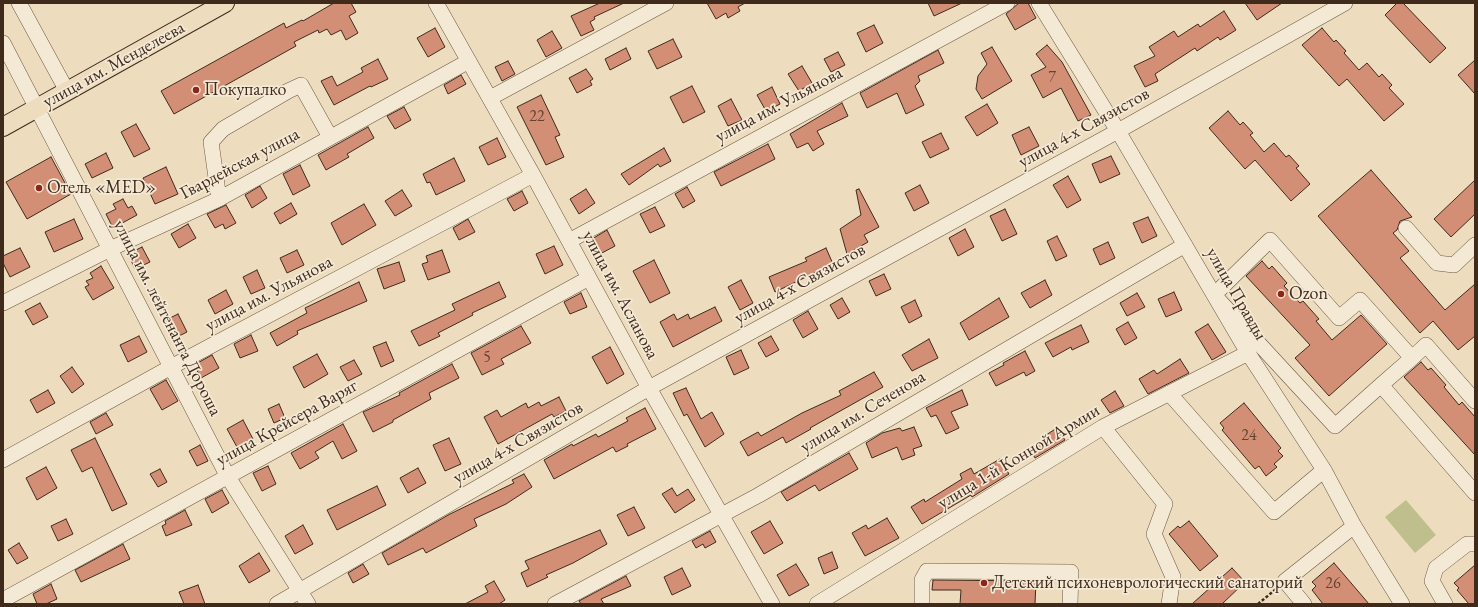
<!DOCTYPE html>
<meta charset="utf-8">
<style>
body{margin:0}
#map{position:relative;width:1478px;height:607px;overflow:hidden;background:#edddbe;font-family:"EB Garamond",serif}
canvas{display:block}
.frame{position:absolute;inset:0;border:4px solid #402a1c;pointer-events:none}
</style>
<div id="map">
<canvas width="1478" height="607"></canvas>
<div class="frame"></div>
</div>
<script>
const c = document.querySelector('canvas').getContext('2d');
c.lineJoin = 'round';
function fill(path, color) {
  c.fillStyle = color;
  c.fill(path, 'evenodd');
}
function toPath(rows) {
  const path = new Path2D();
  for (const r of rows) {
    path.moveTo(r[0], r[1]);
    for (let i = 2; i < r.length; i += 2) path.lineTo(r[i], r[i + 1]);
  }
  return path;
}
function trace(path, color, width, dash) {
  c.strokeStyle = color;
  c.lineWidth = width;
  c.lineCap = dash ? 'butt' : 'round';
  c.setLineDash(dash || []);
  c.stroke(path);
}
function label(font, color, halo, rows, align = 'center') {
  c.font = font + ' "EB Garamond",serif';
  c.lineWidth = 3.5;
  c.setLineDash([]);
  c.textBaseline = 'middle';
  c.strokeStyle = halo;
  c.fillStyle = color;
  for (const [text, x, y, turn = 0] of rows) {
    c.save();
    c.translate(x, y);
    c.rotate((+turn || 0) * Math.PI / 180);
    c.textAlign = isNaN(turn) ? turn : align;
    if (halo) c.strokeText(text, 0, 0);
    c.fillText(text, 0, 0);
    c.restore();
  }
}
const green = toPath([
 [1406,500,1436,535,1415,553,1385,517]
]);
const building = toPath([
 [334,3,351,3,356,12,349,16,358,33,346,40,341,30,331,35,327,29,319,33,318,30,294,42,296,46,174,114,161,91,284,23,286,28,302,20,303,21,334,3],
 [600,3,624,3,594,17,595,19,590,22,594,30,581,36,571,16,600,3],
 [707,3,745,3,738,7,740,11,728,18,726,13,716,19,707,3],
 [928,3,962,3,934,16,928,3],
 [1019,3,1028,3,1036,18,1015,30,1006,14,1019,3],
 [1245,3,1282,3,1257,20,1245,3],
 [1397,3,1403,3,1446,48,1430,63,1385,15,1397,3],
 [1224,11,1236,30,1220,40,1218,37,1197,51,1195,48,1155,74,1158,81,1145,87,1134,66,1155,56,1149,47,1174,31,1178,37,1198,24,1200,27,1224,11],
 [874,25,883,43,866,52,857,33,874,25],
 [435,28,445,47,428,57,417,38,435,28],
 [1322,28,1334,42,1336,40,1346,51,1344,53,1359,70,1367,63,1379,77,1382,74,1392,85,1389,88,1404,104,1384,121,1347,79,1339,86,1302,45,1322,28],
 [552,31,562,48,546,57,537,40,552,31],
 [673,39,682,57,657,69,648,51,673,39],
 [1047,45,1062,62,1091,115,1078,121,1061,88,1043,98,1031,75,1046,67,1036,54,1047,45],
 [992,47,1012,81,982,99,976,89,978,76,987,64,981,53,992,47],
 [626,48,631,59,610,70,605,59,626,48],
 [938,50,944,63,918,76,920,81,915,86,924,105,906,114,897,93,867,108,860,93,938,50],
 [838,52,845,65,831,72,824,59,838,52],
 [378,59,388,79,371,87,370,86,334,105,321,81,332,76,337,86,363,72,361,68,378,59],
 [1475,60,1475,94,1458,75,1475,60],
 [508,61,515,74,502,81,495,67,508,61],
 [802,66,812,83,799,91,788,74,802,66],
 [586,69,593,79,590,81,592,85,577,93,569,78,586,69],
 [461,75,466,84,448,94,444,85,461,75],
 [692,86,705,112,683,123,670,97,692,86],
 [772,87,780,104,766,111,757,95,772,87],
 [541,95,560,135,555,137,564,157,546,165,517,107,541,95],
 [731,99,742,120,728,126,718,106,731,99],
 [842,103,848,116,817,131,824,144,813,151,808,143,797,148,790,134,842,103],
 [987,104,998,123,977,136,965,117,987,104],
 [404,107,411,120,395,129,387,116,404,107],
 [1228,111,1240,125,1243,122,1253,133,1250,135,1264,152,1274,143,1286,157,1289,155,1299,166,1296,168,1310,184,1291,201,1255,160,1245,169,1209,128,1228,111],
 [136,124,150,149,134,157,121,132,136,124],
 [368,127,374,138,347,154,349,157,326,170,318,155,368,127],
 [1029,127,1039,146,1021,155,1012,135,1029,127],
 [941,133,949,149,930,158,922,142,941,133],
 [497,138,506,157,488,165,479,147,497,138],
 [768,144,775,159,721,186,714,172,768,144],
 [664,148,671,161,660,167,658,164,629,185,621,174,664,148],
 [106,153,113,168,92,178,85,164,106,153],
 [1111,156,1120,174,1100,183,1092,164,1111,156],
 [51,157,71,194,27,219,6,182,51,157],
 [454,158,465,181,436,195,430,182,427,183,423,174,454,158],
 [300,165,310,186,293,195,283,174,300,165],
 [166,167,178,194,155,204,143,178,166,167],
 [1371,170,1412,217,1400,221,1397,230,1393,233,1409,251,1400,258,1445,310,1475,284,1475,336,1458,350,1433,321,1420,333,1318,216,1371,170],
 [1068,176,1081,200,1067,208,1053,185,1068,176],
 [1475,180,1475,214,1451,237,1434,219,1475,180],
 [920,185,929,203,914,211,905,193,920,185],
 [260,186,267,198,252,208,245,195,260,186],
 [687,187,695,201,683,208,675,194,687,187],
 [586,189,595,203,579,214,570,199,586,189],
 [859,189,879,227,864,235,868,242,847,254,840,229,861,215,856,190,859,189],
 [402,190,412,206,395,216,385,201,402,190],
 [522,191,528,203,514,211,507,199,522,191],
 [123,199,128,208,132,206,137,215,113,228,106,214,116,209,113,204,123,199],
 [291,203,297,214,280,224,274,213,291,203],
 [364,204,376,225,342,245,331,223,364,204],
 [226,205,236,223,225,229,223,224,215,228,207,214,226,205],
 [655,207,665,226,650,233,640,214,655,207],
 [1005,209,1017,234,1002,241,990,216,1005,209],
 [1148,217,1157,236,1142,243,1133,223,1148,217],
 [74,219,83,239,54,252,45,232,74,219],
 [468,219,475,232,459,240,453,228,468,219],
 [188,224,196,238,179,248,171,234,188,224],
 [965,229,974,247,958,256,949,238,965,229],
 [607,230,615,246,600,254,592,239,607,230],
 [1057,236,1067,256,1056,261,1047,241,1057,236],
 [1108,242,1115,258,1100,265,1093,249,1108,242],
 [554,246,563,265,545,274,536,254,554,246],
 [142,247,150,262,135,269,128,254,142,247],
 [20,248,30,267,10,277,3,263,3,256,20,248],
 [826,248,833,264,775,292,769,277,807,261,805,258,826,248],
 [297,250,304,265,287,273,280,258,297,250],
 [442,250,450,272,428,280,422,264,428,262,426,256,442,250],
 [654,260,670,293,650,303,633,271,654,260],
 [1262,261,1269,269,1272,266,1287,283,1284,286,1300,303,1303,301,1319,319,1316,321,1332,340,1361,315,1387,344,1329,396,1295,358,1310,345,1246,276,1262,261],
 [399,262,405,281,384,289,377,269,399,262],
 [101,266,114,288,93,300,85,287,89,285,86,281,93,278,90,273,101,266],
 [257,270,265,288,251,294,243,277,257,270],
 [884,274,891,289,876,296,869,281,884,274],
 [741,280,753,303,740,310,728,287,741,280],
 [1045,280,1052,295,1030,308,1021,293,1045,280],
 [359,282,367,301,297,331,298,334,277,346,270,333,307,313,305,308,359,282],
 [499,282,506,297,472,313,473,315,438,333,440,336,419,346,411,331,455,310,452,304,499,282],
 [226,290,233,304,215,314,208,300,226,290],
 [1174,292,1182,310,1166,317,1158,299,1174,292],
 [581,293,587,307,570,314,564,302,581,293],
 [1137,293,1145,307,1127,316,1120,303,1137,293],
 [842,298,850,312,838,319,830,305,842,298],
 [999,298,1009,317,969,340,960,323,999,298],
 [915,300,922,316,909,323,901,307,915,300],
 [40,303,48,317,33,325,25,311,40,303],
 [715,307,722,321,673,347,660,322,674,314,677,320,688,314,690,319,715,307],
 [808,311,818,329,803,338,793,320,808,311],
 [178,314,187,332,175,338,166,320,178,314],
 [1128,322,1137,338,1125,345,1116,329,1128,322],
 [1208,324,1226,352,1212,360,1195,332,1208,324],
 [1081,325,1089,342,1072,350,1071,347,1053,357,1045,343,1081,325],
 [521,326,531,343,501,359,504,364,482,375,471,353,521,326],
 [251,335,258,351,240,358,234,344,251,335],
 [139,336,147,352,128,362,120,345,139,336],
 [771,336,779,350,766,357,758,343,771,336],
 [929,339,938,358,912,371,902,355,929,339],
 [386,342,394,361,381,367,373,347,386,342],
 [610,347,624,374,607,384,592,357,610,347],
 [741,350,749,368,734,375,726,357,741,350],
 [1025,351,1035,371,1026,376,1024,372,996,386,989,373,1004,365,1003,363,1025,351],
 [317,354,328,374,304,388,293,367,317,354],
 [212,355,219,368,201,378,194,365,212,355],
 [1180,359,1189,373,1148,394,1139,379,1154,370,1157,374,1180,359],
 [354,360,362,374,348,381,340,367,354,360],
 [1421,362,1428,370,1431,368,1446,385,1444,387,1459,405,1462,402,1475,417,1475,455,1404,377,1421,362],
 [452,364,459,378,429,393,431,399,393,420,393,422,373,432,363,412,400,395,399,393,452,364],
 [72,367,84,384,72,393,60,376,72,367],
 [874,372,883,387,810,428,811,429,786,443,783,437,748,456,740,442,758,432,761,436,802,413,841,395,839,391,874,372],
 [166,380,178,401,162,410,150,389,166,380],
 [686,388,701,419,712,412,724,434,705,447,687,414,684,416,673,393,686,388],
 [48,390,55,403,37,413,30,400,48,390],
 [962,390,968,405,951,412,959,428,946,434,936,415,931,417,926,408,962,390],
 [1115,391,1124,406,1110,413,1101,400,1115,391],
 [559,397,566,411,554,417,552,414,498,444,484,417,497,410,501,417,526,403,528,408,539,402,541,406,559,397],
 [1244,403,1281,448,1278,451,1283,456,1274,464,1277,467,1266,476,1259,466,1255,469,1222,430,1224,428,1220,423,1244,403],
 [279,404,285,418,274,423,268,409,279,404],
 [645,408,656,429,627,444,628,446,616,452,613,447,554,479,544,460,572,444,573,446,596,434,598,437,628,421,626,418,645,408],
 [106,413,113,425,96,434,90,422,106,413],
 [243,420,253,439,237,447,227,429,243,420],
 [343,424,357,451,342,459,333,441,315,452,319,458,300,469,291,453,343,424],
 [914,427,922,446,913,449,915,455,902,460,897,447,872,458,866,443,882,433,900,428,902,431,914,427],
 [1057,428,1065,440,1035,458,1030,449,1048,439,1046,435,1057,428],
 [95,438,127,504,112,511,92,467,82,472,71,450,95,438],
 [449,438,461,464,445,471,433,445,449,438],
 [200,445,208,461,197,466,189,451,200,445],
 [849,453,858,469,819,491,815,485,787,501,781,492,849,453],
 [1000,459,1009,474,972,497,971,495,922,524,911,507,924,499,925,502,962,479,960,474,971,468,974,474,1000,459],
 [268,466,276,484,262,491,253,473,268,466],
 [46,467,57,488,37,500,26,478,46,467],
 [418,468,426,483,408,493,400,478,418,468],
 [160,469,167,482,158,487,150,474,160,469],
 [524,474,532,487,506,504,474,519,477,526,426,553,423,548,388,565,382,553,450,514,514,483,512,480,524,474],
 [377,486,386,505,337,530,327,510,377,486],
 [672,488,677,496,688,489,695,500,675,513,662,494,672,488],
 [222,490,229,503,212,513,205,499,222,490],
 [634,507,645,528,628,536,617,515,634,507],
 [185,510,192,525,166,536,162,526,166,524,165,521,185,510],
 [887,518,899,538,865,556,852,533,866,525,868,529,887,518],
 [66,519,73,534,58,541,51,526,66,519],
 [770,521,783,543,764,554,751,532,770,521],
 [1189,521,1218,556,1200,571,1169,534,1178,526,1180,528,1189,521],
 [303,525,313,544,295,554,285,536,303,525],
 [600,530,607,544,573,563,546,575,548,577,527,587,521,573,529,569,525,561,600,530],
 [710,531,716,542,705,548,703,544,696,548,692,541,710,531],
 [19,543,28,558,17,564,8,550,19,543],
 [123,544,130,559,81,582,75,570,123,544],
 [832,552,838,568,824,574,818,558,832,552],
 [259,553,270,571,249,583,239,566,259,553],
 [1334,563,1369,604,1323,604,1312,590,1316,586,1312,582,1334,563],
 [363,564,369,574,353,583,348,573,363,564],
 [796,564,809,585,789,596,777,575,796,564],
 [1475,565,1475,604,1469,604,1457,590,1459,588,1454,583,1475,565],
 [682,568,691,586,672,595,664,577,682,568],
 [1232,568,1245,582,1222,604,1192,604,1232,568],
 [626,576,631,586,601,599,604,604,581,604,579,601,626,576],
 [933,580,1036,581,1035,604,960,604,961,590,932,590,933,580],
 [494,581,505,600,499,604,465,604,488,592,485,586,494,581],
 [51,584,57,599,46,604,37,604,33,594,51,584],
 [198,585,205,604,184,604,179,592,198,585]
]);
const path = toPath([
 [1258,604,1276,589]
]);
const minor = toPath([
 [19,3,67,91],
 [436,3,533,175,649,388,772,604],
 [1039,3,1118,131,1248,353,1324,470,1354,526,1402,604],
 [3,43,228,477,308,604],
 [490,98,666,3],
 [219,199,211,142,223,129,288,91,301,85,330,137],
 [1406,228,1437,263,1454,265,1475,245],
 [569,241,1007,3],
 [3,303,110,249,219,199,469,61],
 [1412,358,1360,300,1339,318,1270,240,1214,295,1335,426,1381,385,1412,358,1426,345,1475,401],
 [1381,385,1475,493],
 [1169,393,1274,512,1324,470],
 [1103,427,1165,504,1154,534,1173,577,1169,604],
 [3,460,171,367,533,175],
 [3,600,589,278],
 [277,604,649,388,1118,131,1345,3],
 [555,604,759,495,1185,245],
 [817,604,1103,427,1248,353],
 [922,604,922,580,927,571,1071,572,1070,604],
 [1304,604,1285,581,1354,526],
 [1445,604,1432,581,1436,568,1467,544,1475,544]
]);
const major = toPath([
 [3,127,225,3]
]);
const markers = [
 [196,90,4,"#8f2418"],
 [39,188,4,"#8f2418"],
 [1281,294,4,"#8f2418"],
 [984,583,4,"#8f2418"]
];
const numberNames = [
 ["7",1052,78],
 ["22",537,117],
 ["5",487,358],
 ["24",1249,436],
 ["26",1333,584]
];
const streetNames = [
 ["улица им. Менделеева",114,65,-29],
 ["улица им. Ульянова",779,105,-28],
 ["улица 4-х Связистов",1084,128,-29],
 ["Гвардейская улица",240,164,-28],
 ["улица 4-х Связистов",800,284,-29],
 ["улица им. Ульянова",269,294,-28],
 ["улица Правды",1236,294,60],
 ["улица им. Асланова",620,295,62],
 ["улица им. лейтенанта Дороша",167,318,63],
 ["улица им. Сеченова",863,412,-31],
 ["улица Крейсера Варяг",287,423,-29],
 ["улица 4-х Связистов",518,443,-30],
 ["улица 1-й Конной Армии",1019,457,-31]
];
const poiNames = [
 ["Покупалко",204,90],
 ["Отель «MED»",47,188],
 ["Ozon",1289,294],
 ["Детский психоневрологический санаторий",992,583]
];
fill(green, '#bfbf8d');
fill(building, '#d28f75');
trace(building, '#402a1c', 1);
trace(minor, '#6b5744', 16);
trace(major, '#402a1c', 20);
trace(path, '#402a1c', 2.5, [3, 2]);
trace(minor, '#f3e9d5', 15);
trace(major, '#edddbe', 18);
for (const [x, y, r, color] of markers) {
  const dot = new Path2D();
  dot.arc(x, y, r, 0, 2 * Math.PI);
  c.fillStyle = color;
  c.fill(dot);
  trace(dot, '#f3e9d5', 1.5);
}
label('16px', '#644332', null, numberNames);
label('18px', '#402a1c', '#f3e9d5', streetNames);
label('18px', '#402a1c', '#f3e9d5', poiNames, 'left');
</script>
